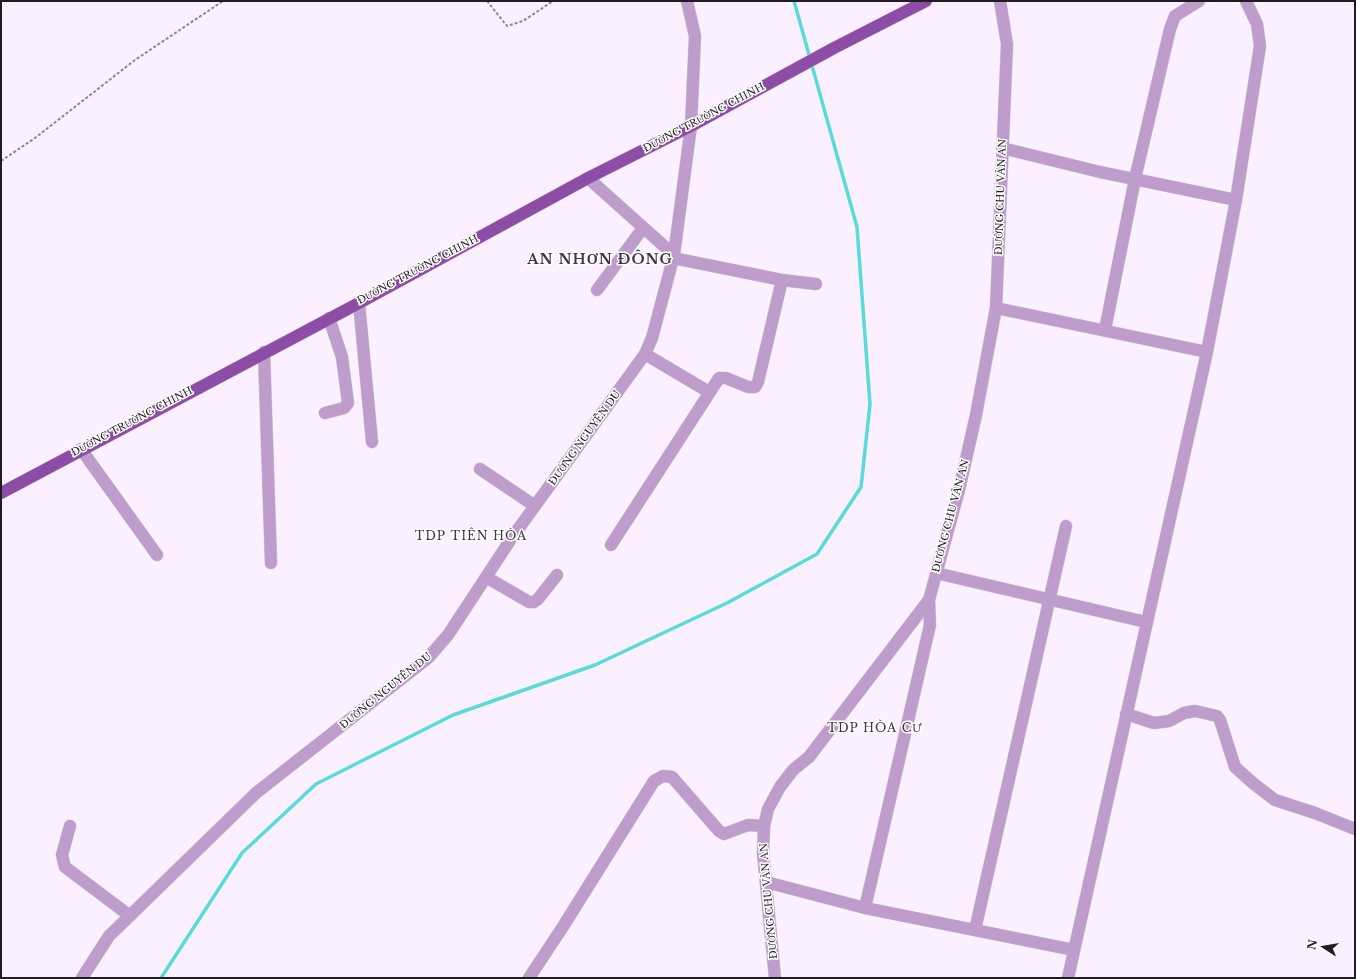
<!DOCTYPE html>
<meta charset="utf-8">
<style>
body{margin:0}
#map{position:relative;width:1356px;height:979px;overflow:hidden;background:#faf0ff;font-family:"Libre Baskerville",serif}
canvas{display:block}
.frame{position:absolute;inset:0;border:2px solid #211b23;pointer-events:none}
.north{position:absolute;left:1304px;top:927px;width:40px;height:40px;-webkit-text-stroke:3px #fff;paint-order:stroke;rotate:282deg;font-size:11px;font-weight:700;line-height:16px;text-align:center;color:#211b23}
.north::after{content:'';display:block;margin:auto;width:14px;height:18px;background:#211b23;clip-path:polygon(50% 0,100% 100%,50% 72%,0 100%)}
</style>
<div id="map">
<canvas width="1356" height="979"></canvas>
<div class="frame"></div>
<div class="north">N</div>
</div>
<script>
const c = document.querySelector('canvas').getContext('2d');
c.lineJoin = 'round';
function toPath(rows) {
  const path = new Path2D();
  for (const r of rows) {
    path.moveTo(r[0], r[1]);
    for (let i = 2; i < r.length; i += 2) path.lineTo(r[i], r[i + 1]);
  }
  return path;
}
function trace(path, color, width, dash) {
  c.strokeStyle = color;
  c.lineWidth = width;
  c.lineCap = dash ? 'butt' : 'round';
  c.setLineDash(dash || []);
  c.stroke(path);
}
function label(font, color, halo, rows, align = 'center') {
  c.font = font + ' "Libre Baskerville",serif';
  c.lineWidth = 3;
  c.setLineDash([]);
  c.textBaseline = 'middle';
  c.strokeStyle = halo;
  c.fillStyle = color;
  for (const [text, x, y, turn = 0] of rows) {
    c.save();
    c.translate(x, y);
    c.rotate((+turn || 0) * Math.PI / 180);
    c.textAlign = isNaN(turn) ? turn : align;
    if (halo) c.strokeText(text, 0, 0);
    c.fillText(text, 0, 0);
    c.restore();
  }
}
const stream = toPath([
 [161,978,242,853,316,784,453,715,595,665,727,603,817,554,861,487,870,404,857,227,794,1]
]);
const path = toPath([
 [487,1,507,26,523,21,553,1],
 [1,161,35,138,135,60,223,1]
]);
const minor = toPath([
 [1002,148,1100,172,1236,200],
 [588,178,674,255],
 [673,258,782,280,816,284],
 [597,290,643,228],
 [359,303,372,442],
 [996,308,1207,352],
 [1105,330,1135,179,1170,29,1175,16,1199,1],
 [264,352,271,563],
 [645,354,709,392],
 [325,413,344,408,348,403,342,357,329,318],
 [81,449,157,555],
 [480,469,535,506],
 [611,545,719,378,726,378,748,387,755,387,758,382,782,280],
 [936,573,1146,622],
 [486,577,529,602,534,602,538,599,557,575],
 [1126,714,1154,723,1169,721,1184,713,1195,711,1217,716,1220,720,1235,767,1254,784,1275,800,1315,813,1355,829],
 [70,826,62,855,65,867,130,916],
 [766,882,865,908,1074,950],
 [865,908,930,625,929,600],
 [975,930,1066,526],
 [82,978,109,936,256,793,428,658,448,635,511,539,645,354,652,338,674,255,691,126,695,36,687,1],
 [529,978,564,925,654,781,663,776,672,777,719,831,724,834,748,825,764,826],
 [775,978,763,853,764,826,768,809,780,787,793,770,809,757,929,600,959,490,976,415,996,308,1007,44,1000,1],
 [1068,978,1207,352,1236,200,1260,46,1257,24,1246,1]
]);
const major = toPath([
 [1,493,359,303,588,178,691,126,834,48,926,1]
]);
const streetNames = [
 ["ĐƯỜNG TRƯỜNG CHINH",704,118,-28],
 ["ĐƯỜNG CHU VĂN AN",1001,197,-88],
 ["ĐƯỜNG TRƯỜNG CHINH",418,270,-28],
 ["ĐƯỜNG TRƯỜNG CHINH",132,422,-28],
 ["ĐƯỜNG NGUYỄN DU",585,438,-54],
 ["ĐƯỜNG CHU VĂN AN",951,516,-75],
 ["ĐƯỜNG NGUYỄN DU",386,691,-39],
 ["ĐƯỜNG CHU VĂN AN",769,901,-95]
];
const quarterNames = [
 ["TDP TIÊN HÒA",471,537],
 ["TDP HÒA CƯ",875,729]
];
const districtNames = [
 ["AN NHƠN ĐÔNG",600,260]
];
trace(stream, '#59dbd9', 3.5);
trace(minor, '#d7cedc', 13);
trace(major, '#d7cedc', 13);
trace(path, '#8e8692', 2, [3, 2]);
trace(minor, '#be9ccc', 12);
trace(major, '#8d4da6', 12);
label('10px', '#211b23', '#fff', streetNames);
c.letterSpacing = '1px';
label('12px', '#433548', '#fff', quarterNames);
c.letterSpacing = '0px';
c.letterSpacing = '1px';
label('bold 14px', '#433548', '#fff', districtNames);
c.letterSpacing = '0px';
</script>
